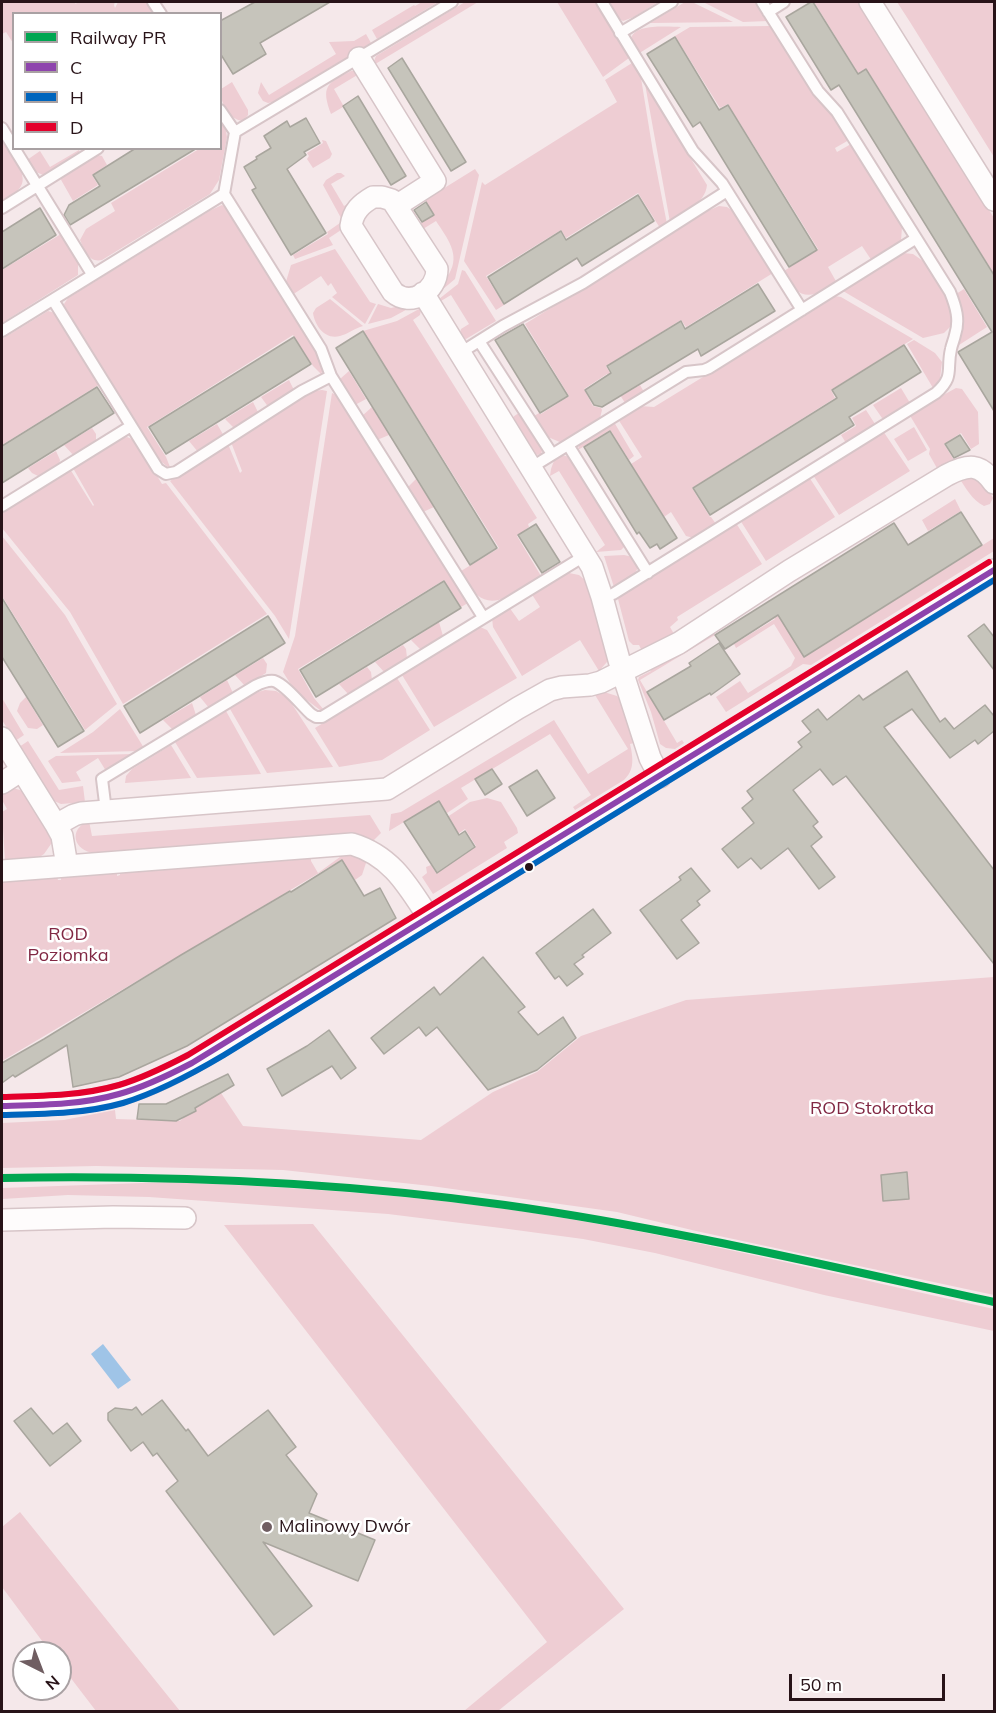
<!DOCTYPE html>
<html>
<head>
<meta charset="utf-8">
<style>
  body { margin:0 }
  #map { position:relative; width:996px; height:1713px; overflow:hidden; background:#f5e8ea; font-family:Mulish,sans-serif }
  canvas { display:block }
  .frame { position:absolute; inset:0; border:3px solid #281318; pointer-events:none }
  .legend { position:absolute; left:12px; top:12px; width:210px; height:138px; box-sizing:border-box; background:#fff; border:2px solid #a9a1a3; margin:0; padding:8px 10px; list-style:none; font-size:18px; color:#281318 }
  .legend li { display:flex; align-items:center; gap:12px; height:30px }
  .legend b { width:30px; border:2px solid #a9a1a3 }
  .north { position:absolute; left:12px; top:1641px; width:60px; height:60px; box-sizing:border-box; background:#fff; border:2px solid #a9a1a3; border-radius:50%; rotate:138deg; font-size:16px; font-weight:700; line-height:24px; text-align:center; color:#281318 }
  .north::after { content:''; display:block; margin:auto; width:21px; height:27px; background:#705e62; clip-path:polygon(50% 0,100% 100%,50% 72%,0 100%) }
  .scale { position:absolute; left:789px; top:1674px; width:156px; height:27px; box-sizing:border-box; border:3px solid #281318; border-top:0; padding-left:8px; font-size:18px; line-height:21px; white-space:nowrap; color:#281318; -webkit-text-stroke:4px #fff; paint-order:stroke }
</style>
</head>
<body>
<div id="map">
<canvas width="996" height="1713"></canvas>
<div class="frame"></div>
<ul class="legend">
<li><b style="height:8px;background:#00a651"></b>Railway PR</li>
<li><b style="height:8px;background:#8e44ad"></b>C</li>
<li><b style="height:8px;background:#0065bd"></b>H</li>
<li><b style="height:8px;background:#e4002b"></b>D</li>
</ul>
<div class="north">N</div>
<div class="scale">50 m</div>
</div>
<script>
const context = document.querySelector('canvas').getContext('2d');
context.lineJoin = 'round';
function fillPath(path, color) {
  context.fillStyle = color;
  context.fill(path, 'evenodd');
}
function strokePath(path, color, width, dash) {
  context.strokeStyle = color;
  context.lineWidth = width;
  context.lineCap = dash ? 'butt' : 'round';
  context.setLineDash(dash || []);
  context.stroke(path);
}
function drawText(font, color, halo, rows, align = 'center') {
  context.font = font + ' Mulish,sans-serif';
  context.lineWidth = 5;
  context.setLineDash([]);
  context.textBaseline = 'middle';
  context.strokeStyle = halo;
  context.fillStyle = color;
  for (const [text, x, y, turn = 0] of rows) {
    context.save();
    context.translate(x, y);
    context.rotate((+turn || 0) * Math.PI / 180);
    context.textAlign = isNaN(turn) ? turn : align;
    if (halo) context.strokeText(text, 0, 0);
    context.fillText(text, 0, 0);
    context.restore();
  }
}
const green = new Path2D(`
  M2,2h72l2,2 1,-2h38l-1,3 1,3 3,-6h29l7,11 -140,1 -1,29 -7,-11 -4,2z
  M422,2h16l-61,37 -5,-9 42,-25 1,1z
  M465,2h13l-106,64 4,-10z
  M557,2h39l33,56 -26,19z
  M607,2h51l-24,15 -11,4 -7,-4z
  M685,2h7l41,20 -83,1z
  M703,2h53l12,19 -25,1z
  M814,2h44l136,216v56l-128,-206 -8,5z
  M897,2h97v155l-84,-135z
  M771,26l46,74 12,9 20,31 -14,8 2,4 14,-8 51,83 -1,14 -29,20 -10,-15 -34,21 9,16c-12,7 -29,19 -42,6 -5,-5 -8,-12 -11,-18l34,-22 -90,-145 -8,4 -45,-72 15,-9z
  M681,27l-43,27c-2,-4 -7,-9 -7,-14 1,-17 38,-13 50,-13z
  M366,34l5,9 -98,59 -5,1 -5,-2 -5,-8 3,-11 8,13 67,-41 -7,-12 25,-1z
  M632,63l9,15 12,74 14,72 -7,4 -22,-35 -72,45 -5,-8 -75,46 18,29 -8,5 -32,-49 18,-79 3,3 132,-83 -12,-22z
  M351,71h5l3,3 -25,15 9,16v2l-12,7c-10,-27 -5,-31 20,-43z
  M232,82l16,28v5l-5,6c-15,-2 -23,-18 -22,-32z
  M645,84l62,101c-2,19 -23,27 -37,37z
  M221,121l5,10 1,6 -8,43 -9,14 -108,66c-13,3 -17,-9 -22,-20l6,-11 29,-18 -4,-8 88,-54 21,-1z
  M2,138c6,11 27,36 19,48 -4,7 -13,11 -19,15z
  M322,140l4,1 6,13 -2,4 -17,10 -6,-9 2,-3 -2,-3 16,-10z
  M78,149h2l-1,2 1,2 -37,22 -9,-4 -7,-11 13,-9 10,16 29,-17z
  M98,155l4,1 5,9 -15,10 6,10 -25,16 -13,-23z
  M475,169l4,6 -24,104 -19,16c4,-8 8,-14 13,-21 12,-20 -2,-36 -13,-53l-13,8 -4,-5 15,-9 -9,-15z
  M337,173h4l4,3 -14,8 13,22 10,-6 -13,30 -12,8 4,7 -38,14 -2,-4 35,-21 -1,-2 13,-9 1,-5 -18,-33 3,-5z
  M222,205l6,4 93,152 2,9 -2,4 -8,-8 -20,-31 -146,92 19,30 4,10h-2l-9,-7 -94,-151 -1,-5 4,-6 143,-88z
  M719,206l8,1 6,4 40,62 -87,54 -5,-7 -75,46 17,29 17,-10 4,7 -19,11 -18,-29 -23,15 9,17 8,2 1,2 -2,8 -38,25 -14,-6 -14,-21 5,-3 2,1 28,-18 -44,-72 180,-112z
  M61,234l17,29v12l-76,48v-53z
  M335,249l35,53 6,2 -11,20 -33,-27 5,-4 -6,-10 -3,3 -7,-10 -29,19 -7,-10 6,-20z
  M903,253l10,1 10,7 26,40 4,16 -1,8 -8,8 -21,5 -80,-47z
  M462,270l3,1 31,50 -30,18 -4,-1 -2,-5 1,-4 8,-5 -18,-29 -10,6 -2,-2 19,-15z
  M964,289l23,38 -28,18 -2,-3c6,-20 6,-29 -1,-48z
  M835,296l6,1 72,42 -82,51 4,8 -143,90 18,29h1l5,7 -22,14 -8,-2 -15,-24 -7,5 -33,-53 11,-7 -24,-38 22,-13 14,1z
  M330,299l33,27c-8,2 -15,8 -23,10 -15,4 -25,-10 -27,-23l3,-5z
  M413,303l2,2 -24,13 -23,6 10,-20 13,4z
  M419,309l2,1 -1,5 -7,5 124,198 -9,6 1,3 -12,9 24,40c-17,10 -44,36 -64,19 -7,-5 -12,-16 -16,-24l38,-23 -136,-217 34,-10z
  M48,311l7,2 45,71 -98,61v-106z
  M914,340l21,13 7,9 -2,17 -7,9 -26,-44z
  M349,371l17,28 -11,6 -15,-26z
  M289,380l6,12 -26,16 -8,-11z
  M901,388l9,15 -26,16 -2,-1 -9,-13z
  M956,388l6,1 16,23 1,32 -8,5 -10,-16 -17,11 10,16 -16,10 -9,-16 1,-5 -21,-35z
  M322,390l5,1 -38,248 -14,-23 -105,-135 58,-37 12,29 2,-2 -11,-29 82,-51z
  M332,393l6,3 130,207 -7,4 -17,-27 -146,89 16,29 10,12h-4l-25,-19 -12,-19 12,-36z
  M253,402l6,12 -24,15 -10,-10z
  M372,407l17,28 -12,5 -15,-24z
  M866,410l9,14 -29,19 -5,-8 15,-9 -4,-8z
  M520,412l23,36 -2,6 -4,1 -2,-2 -22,-36z
  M614,422l20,34 -5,4 -19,-30 -32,20 1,-6z
  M217,424l7,12 -26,16 -9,-11z
  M914,427l13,23 -19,11 -14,-22z
  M92,428l4,6v8l-22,14 -10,-11z
  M883,431l27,40 -71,44 -26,-40z
  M127,437l5,2 5,4 25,41 4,-1 101,131 -144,90 -53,-92 -68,-84v-16l68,-43 23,37 1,-1 -21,-37 47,-29z
  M56,451l4,9 -1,5 -19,12 -8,-4 -4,-5z
  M562,455l8,2 56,88 -5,5 -25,2 9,-7 -46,-74 -9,5 1,-7 4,-11z
  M971,475l14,8 8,15 -3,6 -6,2c-12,-6 -18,-18 -25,-28z
  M809,477l26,40 -69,44 -26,-41z
  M416,479l18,28 -11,5 -15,-25z
  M955,499l6,12 -33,20 -6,-11z
  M736,523l26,41 -85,53 1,3 -8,7 4,7 10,-5 -42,22 -3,-6h-6l-4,-4 -11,-42 2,-2z
  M2,536l63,79 52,89 -32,26 -83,-134z
  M994,538v13l-183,114 -8,-1 -77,48 -10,-15 24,-16 8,12 43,-27 4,-8 -21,-34 -38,24 -2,-4 41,-25 -10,-16 4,-3 35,57z
  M624,555l9,2 5,9c-2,11 -14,18 -24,21l-10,-31z
  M569,573l10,2 7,6 21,69v12l-8,9 -19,-31 -58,36 -29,-49 -1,-9 17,-11 10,14 21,-14 -9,-14 34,-19z
  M439,622l4,14 -22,14 -10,-10z
  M480,627l7,3 30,48 -83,49 -32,-52z
  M713,631l2,4 -75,45 37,63 5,-3 2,3 -9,6 -9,-1 -6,-4 -9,-32 -13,-32 1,-3 12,-6 -2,-4z
  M403,645l3,4 1,9 -22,15 -10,-11z
  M263,658l4,6 -1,9 -21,13 -10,-11z
  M367,667l4,5 1,8 -23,15 -10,-11z
  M397,678l33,52 -48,30 -43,7 -24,-39z
  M227,680l6,13 -24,15 -9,-11z
  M265,690l11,1 12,7 45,69 -66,6 -37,-64 25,-16z
  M604,692l13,4 6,7 11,40 -4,1c3,13 5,26 -6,36l-49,30 -2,-3 18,-12 -41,-61 -89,54 7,11 -21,14 -8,-12 -50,30 2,-17 10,-2 153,-92 34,54 40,-25 -33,-54z
  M26,697l17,28 -6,4 -9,-1 -11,-17 3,-8z
  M2,698l22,37 -9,6 -13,-21z
  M192,703l4,12 -23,15 -10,-10z
  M120,709l24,39 -4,3 -80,2 33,-21z
  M226,711l35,63 -64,4 -22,-36z
  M28,741l31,49 24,-4 2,16 -24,2 -9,-4 -33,-53z
  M171,745l20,33 -66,5 1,-7 6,-7z
  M133,754l-27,17 -8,-13 -22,14 5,9 -19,2 -14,-22 8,-5z
  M13,788l7,2 6,4 26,41 -1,9 -7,10 -6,4 -33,3 -3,-49 5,-3 -5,-9v-8z
  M487,798l14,4 16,26 1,5 -14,9 3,6 -74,46 -11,-17 5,-4 -1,-6 5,-2 5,8 40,-27 -11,-17 -22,15 -11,-17 38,-25z
  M370,815l11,18 -8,8 -14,-5 -18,-2 -246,19c-22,-2 -27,-24 -6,-32l3,15z
  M344,854l12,1 11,5 -5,15 -7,5 -14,-20 -339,201v-180l55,-5 1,4h3v-4l56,-4v4l3,-1v-3l191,-16v5l7,12z
  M994,977v318l-298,-64 -79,-19 -186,-26 -148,-16 -187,-4 -94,2v-45l62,-3 51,-10 1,9 64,2c6,-5 9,-12 13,-15 4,-3 21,-9 28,-13l22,33 178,14 72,-48 44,-20 44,-36 105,-36z
  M170,1182c119,5 239,12 357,30 157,24 312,63 467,97v22l-170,-36 -169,-42 -72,-14 -82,-11 -113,-14 -239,-17 -81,-2 -66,4v-11z
  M313,1224l311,385 -126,102h-34l83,-69 -323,-417z
  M20,1512l160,199h-84l-36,-47v-11h-9l-49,-66v-60z`);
const water = new Path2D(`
  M103,1344l28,36 -13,9 -27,-35z`);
const building = new Path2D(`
  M255,2h75l-70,41 6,11 -33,20 -13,-21v-32z
  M811,2h2l45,72 8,-5 128,206v136l-36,-59 34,-20 -153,-247 -8,5 -45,-73z
  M675,37l44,73 9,-5 89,145 -28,17 -89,-145 -7,5 -46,-73z
  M402,58l64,104 -15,9 -63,-103z
  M358,96l48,80 -15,9 -48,-79z
  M306,118l14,25 -16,9 2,3 -19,14 39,64 -35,22 -39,-65 4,-2 -12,-21 13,-8 -1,-2 15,-9 -7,-12 23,-15 3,6z
  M136,148h61l-127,77 -6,-10 5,-10 31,-19 -7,-11z
  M638,195l16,26 -72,45 -5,-8 -73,46 -16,-27 73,-46 5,9z
  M426,202l8,13 -12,7 -8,-12z
  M40,208l16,27 -54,34v-37z
  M758,284l17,27 -74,45 -3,-7 -96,58 -8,-2 -9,-15 26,-17 -4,-7 74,-45 4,8z
  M523,324l45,72 -28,17 -45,-73z
  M363,331l134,217 -27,17 -134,-217z
  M294,337l17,27 -145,90 -17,-27z
  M904,345l17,27 -72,45 5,8 -144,90 -17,-27 144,-90 -5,-8z
  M97,387l17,26 -112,70v-37z
  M610,431l67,107 -17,11 -3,-5 -7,4 -11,-16 -2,2 -53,-87z
  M960,435l10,15 -16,8 -9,-14z
  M961,512l21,33 -178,112 -26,-42 -53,34 -10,-14 179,-112 14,22z
  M536,524l24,38 -18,11 -24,-38z
  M444,581l17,27 -145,89 -16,-27z
  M2,598l82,133 -26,16 -56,-90z
  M268,616l17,27 -145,90 -16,-27z
  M984,624l10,13v33l-26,-34z
  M719,643l21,31 -29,21 -1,-2 -46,27 -17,-28 44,-26 -2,-3z
  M907,671l33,51 5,-4 9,11 31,-24 9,11v15l-16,13 -3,-4 -25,18 -38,-49 -28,18 110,143v94l-148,-188 -13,9 -13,-16 -27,21 25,32 -5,4 9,11 -11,9 24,31 -16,12 -31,-41 -27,21 -10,-11 -13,10 -16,-19 32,-26 -12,-15 11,-9 -6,-8 55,-44 -4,-5 13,-10 -9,-11 16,-12 9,11 32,-25 4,5z
  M492,769l10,15 -17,11 -10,-16z
  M537,770l18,28 -28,18 -18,-29z
  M439,801l20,34 6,-4 10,16 -38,26 -33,-51z
  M342,860l22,36 16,-8 16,30 -209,128 -68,31 -46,10 -6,-42 -52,32 -2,-2 -11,8v-20l42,-24 137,-84 109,-64 1,1z
  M691,868l19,23 -13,10 3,4 -19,15 18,23 -22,16 -37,-49 41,-30 -2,-3z
  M593,909l18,24 -29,22 2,2 -10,7 9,10 -16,12 -8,-10 -4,3 -19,-26z
  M483,957l42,50 -7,5 20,23 25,-18 13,21 -39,32 -49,20 -51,-63 -11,9 -7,-9 -35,27 -13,-16 63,-51 6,8z
  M329,1030l27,38 -15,11 -9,-13 -50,30 -15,-27 40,-23z
  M228,1074l6,11 -39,23 1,3 -20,10 -39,-2 2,-15h27z
  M907,1172l2,27 -26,2 -2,-26z
  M162,1400l24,31 2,-2 20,27 60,-46 28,37 -10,8 31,39 -8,19 66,27 -17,41 -95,-39 49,64 -38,29 -108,-144 12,-10 -21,-28 -4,3 -10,-14 -12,9 -23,-31v-7l7,-5 17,2 4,-3 6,8z
  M31,1408l22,26 14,-11 14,18 -31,25 -36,-45z`);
const lane = new Path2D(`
  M153,2l8,12
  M452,2l-217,130 -11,62 97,155 10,27 152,241
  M602,2l91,149 29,32 80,127
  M768,12l16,-10
  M620,33l52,-31
  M220,110l15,22
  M2,128l12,20
  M14,148l78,126
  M2,208l96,-60
  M53,300l105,169 8,5 10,-2 126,-81 29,-15
  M2,331l222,-137
  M479,341l73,113
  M460,353l43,-27 80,-43 144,-92
  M568,445l80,128
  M532,467l154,-95 18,-2 5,-2 206,-129
  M2,506l129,-80
  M602,597l11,-3 323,-201c19,-17 10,-23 15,-44 1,-5 3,-9 4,-14 5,-15 1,-28 -5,-43l-113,-180 -19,-21 -56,-89
  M106,811l-4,-32 153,-93c6,-3 13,-6 19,-5 12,4 28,25 37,33l5,3h6l264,-162`);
const street = new Path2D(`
  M870,2l124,198
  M359,58l76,123 -39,25
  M373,197h9l10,3 45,69c0,22 -26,39 -44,23l-42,-66c2,-15 10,-22 22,-29z
  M423,293l169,274 10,30 20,74 28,87 10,19
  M2,738l54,87 6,11 5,30
  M2,783l20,-13
  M56,825l18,-10 7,-2 306,-24 131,-81 32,-18 12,-3 28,-2 11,-3 78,-39 110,-72 158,-96c21,-11 33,-12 47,8
  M2,871l350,-27c40,12 56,42 77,74
  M2,1106c34,-1 68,-1 102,-8 41,-8 80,-30 115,-51l775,-477
  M2,1220l111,-3 72,1`);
const bus1 = new Path2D(`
  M2,1106c39,-1 79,-1 117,-12 26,-7 50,-19 73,-31l802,-493`);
const bus2 = new Path2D(`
  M2,1115c41,-1 82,-1 121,-12 36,-11 69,-29 101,-48l770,-475`);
const bus3 = new Path2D(`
  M2,1097c39,-1 79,-1 117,-12 24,-7 46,-18 69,-30l801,-493`);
const rail1 = new Path2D(`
  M2,1178c168,-3 336,4 503,27 164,23 327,62 489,97`);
const markers = [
  [529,867,5,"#281318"],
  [267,1527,6,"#705e62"]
];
const parkNames = [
  ["ROD",68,935],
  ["Poziomka",68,956],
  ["ROD Stokrotka",872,1109]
];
const poiNames = [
  ["Malinowy Dwór",279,1527]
];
fillPath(green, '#eecdd3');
fillPath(water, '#9fc4e7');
fillPath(building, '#c6c4bb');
strokePath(building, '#a9a69e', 1.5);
strokePath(lane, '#d7c5c8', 14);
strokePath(street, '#d7c5c8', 24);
strokePath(lane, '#fefcfc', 10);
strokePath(street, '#fefcfc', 21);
strokePath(bus1, '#8e44ad', 6);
strokePath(bus2, '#0065bd', 6);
strokePath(bus3, '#e4002b', 6);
strokePath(rail1, '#00a651', 8);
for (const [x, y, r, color] of markers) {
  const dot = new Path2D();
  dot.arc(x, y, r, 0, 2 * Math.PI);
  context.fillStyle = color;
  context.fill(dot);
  strokePath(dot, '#fff', 2);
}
drawText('18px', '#812844', '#fff', parkNames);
drawText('18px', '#281318', '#fff', poiNames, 'left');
</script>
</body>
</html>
